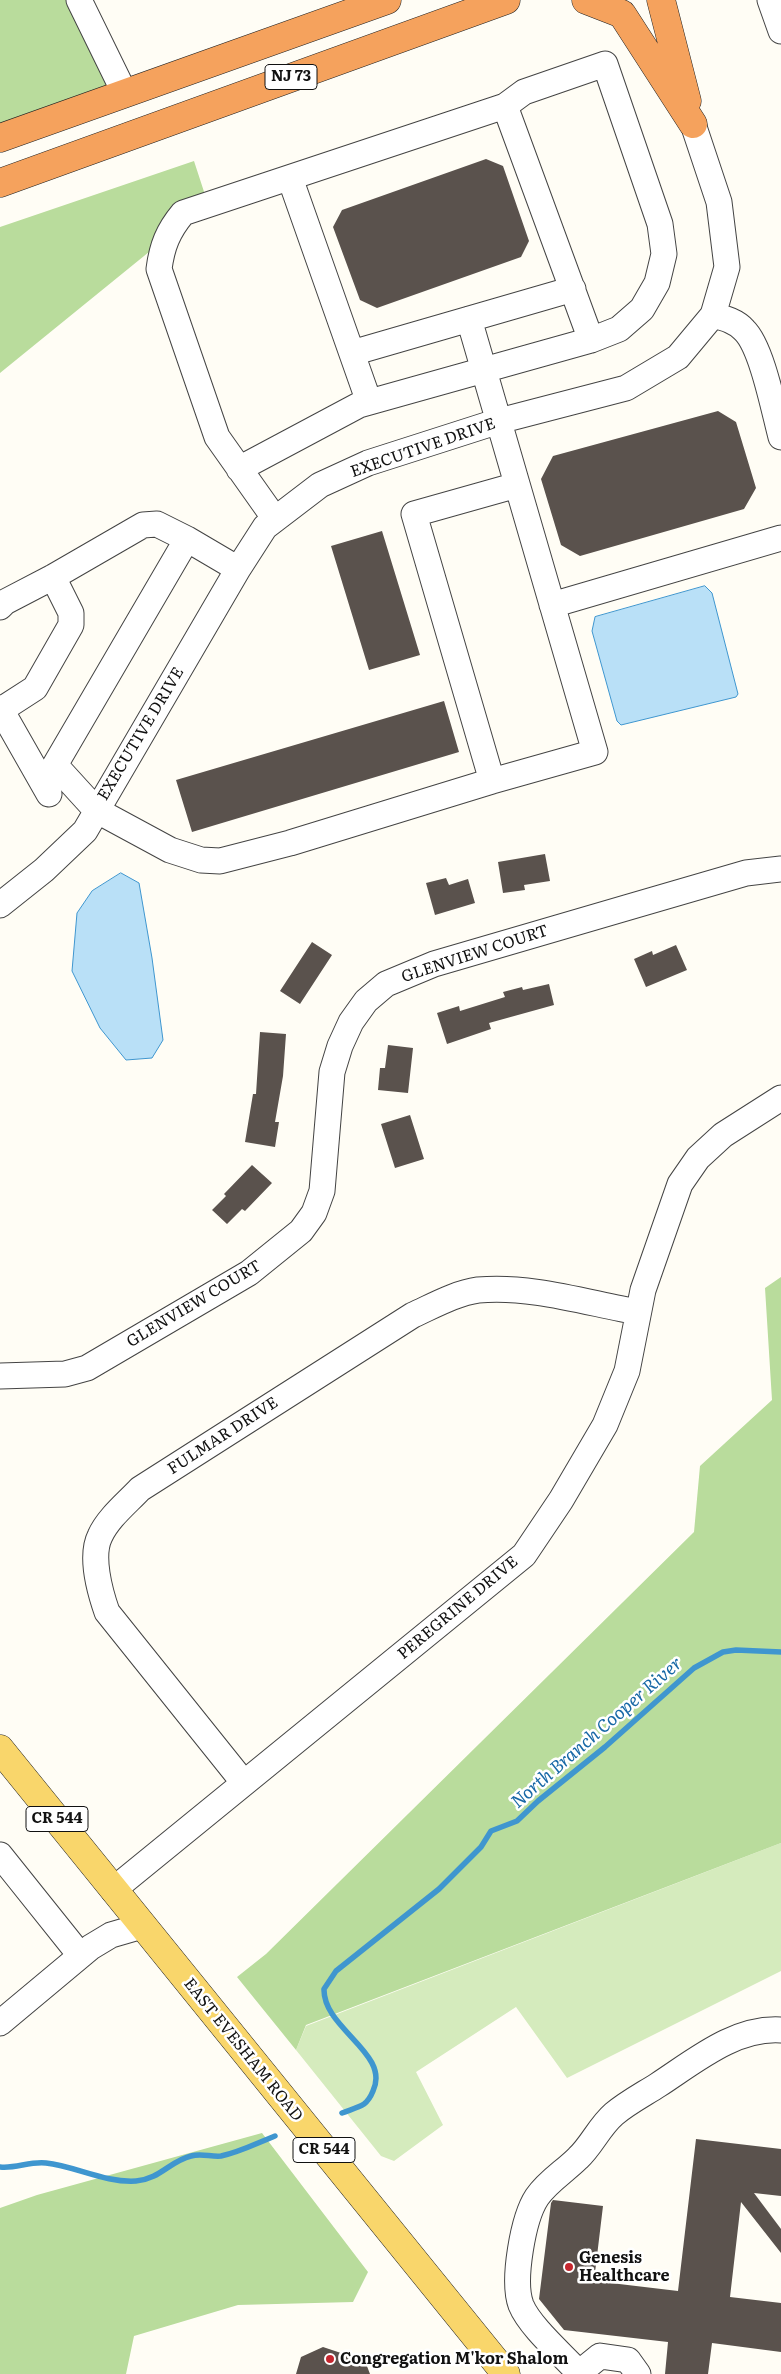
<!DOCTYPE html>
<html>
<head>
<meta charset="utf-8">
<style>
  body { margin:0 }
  canvas { display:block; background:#fffdf5 }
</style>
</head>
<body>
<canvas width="781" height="2374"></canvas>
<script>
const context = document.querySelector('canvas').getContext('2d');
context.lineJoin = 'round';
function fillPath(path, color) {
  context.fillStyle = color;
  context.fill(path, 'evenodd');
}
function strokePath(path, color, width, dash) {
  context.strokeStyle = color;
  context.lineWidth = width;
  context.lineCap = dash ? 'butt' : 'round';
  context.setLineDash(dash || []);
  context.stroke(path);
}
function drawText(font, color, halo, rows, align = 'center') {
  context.font = font + ' Literata,serif';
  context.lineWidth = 5;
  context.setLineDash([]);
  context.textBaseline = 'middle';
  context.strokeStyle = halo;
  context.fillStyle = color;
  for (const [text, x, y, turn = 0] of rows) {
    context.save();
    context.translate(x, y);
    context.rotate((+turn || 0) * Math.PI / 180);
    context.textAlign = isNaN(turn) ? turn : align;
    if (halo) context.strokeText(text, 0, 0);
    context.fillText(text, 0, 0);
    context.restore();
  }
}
const green = new Path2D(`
  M781,1843v128l-214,107 -51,-71 -100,65 27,53 -49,36 -13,-5 -85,-106 10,-24z`);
const forest = new Path2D(`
  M0,0h79l46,94 -125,40z
  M194,161l14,43 -208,169v-146z
  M781,1277v566l-475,182 -10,25 -59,-73 29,-23 428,-422 6,-66 72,-66 -7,-112z
  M262,2133l106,139 -15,30 -115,3 -104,31 -8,38h-126v-166l37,-13z`);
const water = new Path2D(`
  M705,586l7,7 26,101 -2,3 -115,28 -4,-4 -25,-90 3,-14z
  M121,873l18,10 13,75 11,82 -11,18 -26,2 -26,-32 -28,-57 5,-58 15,-22z`);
const stream = new Path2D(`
  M342,2113c7,-3 16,-5 22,-9 4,-3 7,-8 9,-13 18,-38 -50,-62 -49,-102l12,-18 103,-82 42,-42 10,-16 26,-10 21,-20 67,-54 89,-79 29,-16 13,-2 45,2
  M0,2167c15,2 30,-6 46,-4 29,3 59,20 90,18 24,-2 34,-20 55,-25 10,-3 20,1 30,0 19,-4 36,-13 54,-20`);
const building = new Path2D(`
  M486,159l17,7 26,75 -8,16 -144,51 -17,-8 -27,-73 9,-17z
  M718,411l18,11 20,66 -12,21 -164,47 -19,-11 -20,-66 12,-23z
  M382,531l38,124 -51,15 -38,-124z
  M444,701l15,51 -267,80 -16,-52z
  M545,854l5,27 -26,4 1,5 -22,3 -5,-31z
  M446,878l3,7 19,-6 7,24 -40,12 -9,-32z
  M312,942l20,13 -32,49 -20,-13z
  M676,945l11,25 -41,17 -12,-28 18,-8 1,4z
  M549,984l5,21 -65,18 2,6 -44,15 -10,-31 22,-7 1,5 45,-14 -2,-5 19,-5 1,3z
  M260,1032l26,2 -3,42 -8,46h4l-4,25 -30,-5 8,-48h3z
  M388,1045l25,3 -5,45 -30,-3 2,-22h5z
  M410,1115l14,44 -29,9 -14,-44z
  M252,1165l20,18 -27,28 -3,-2 -15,15 -15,-14 14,-14 -2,-2z
  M696,2139l85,10v47l-27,-3 27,36v24l-40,-51 -11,95 51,6v49l-69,-9 -4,31h-43l3,-32 -104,-12 -25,-31 12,-96 2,-3 50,6 -9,75 84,10z
  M323,2347l42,14 5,13h-74l5,-17z`);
const minor = new Path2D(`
  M79,0l46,94
  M770,0l11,31
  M505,106l86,234
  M290,178l79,224
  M713,315c11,3 23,6 31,15 18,17 30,81 37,107
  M469,319l126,433 -103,29 -78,-267 103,-29
  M352,353l221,-64
  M239,469l120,-64 232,-65 28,-11 23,-20 15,-26 7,-29 -4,-30 -55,-160 -81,28 -19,14 -322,107c-15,18 -21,33 -24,56l58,168 58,82
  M238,569l-51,-30 -132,226 41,45 74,40 31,10 19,1 70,-18 202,-62
  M552,605l229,-67
  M0,607l5,-5 48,-25 90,-52 14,-1 30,15
  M0,708l49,86
  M1,710l34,-22 36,-63v-12l-18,-36
  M0,905l44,-35 41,-39 153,-262 27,-42 55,-42 48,-22 131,-42 127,-33 52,-31 35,-42 14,-48 -8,-65 -26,-78
  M0,1376l65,-2 22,-6 162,-95 52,-42 13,-18 8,-22 10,-119 8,-26 11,-24 15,-21 20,-17 48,-20 202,-59 110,-32 35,-4
  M244,1783l-137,-171c-7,-20 -17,-56 -7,-76 8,-18 27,-33 40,-47l273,-174c20,-9 43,-22 65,-25 53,-5 109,13 160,22
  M0,1855l80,100
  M113,1890l411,-335 37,-55 44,-75 22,-54 16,-81 37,-106 18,-26 25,-23 58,-37
  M0,2023l91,-76 20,-12 31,-9
  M579,2373l21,-17 28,4 10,14
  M580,2374c-17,-19 -50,-47 -59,-69 -9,-24 2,-87 16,-108 11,-16 27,-25 41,-39 14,-13 21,-31 36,-44 13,-11 30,-20 44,-29 37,-24 77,-58 123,-55`);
const major = new Path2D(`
  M0,1749l506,625`);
const highway = new Path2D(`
  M586,0l36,14 71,110
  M661,0l26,101
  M0,138l387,-138
  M0,183l506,-183`);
const markers = [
  [569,2267,5,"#c4262e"],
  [330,2359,5,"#c4262e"]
];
const shields = [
  [291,77,52],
  [57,1819,62],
  [324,2150,62]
];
const shieldNames = [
  ["NJ 73",291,77],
  ["CR 544",57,1819],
  ["CR 544",324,2150]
];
const streetNames = [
  ["EXECUTIVE DRIVE",423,448,-19],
  ["EXECUTIVE DRIVE",141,734,-59],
  ["GLENVIEW COURT",475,954,-18],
  ["GLENVIEW COURT",194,1304,-31],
  ["FULMAR DRIVE",223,1436,-33],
  ["PEREGRINE DRIVE",458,1608,-40],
  ["EAST EVESHAM ROAD",243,2050,51]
];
const poiNames = [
  ["Genesis",579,2258],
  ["Healthcare",579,2276],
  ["Congregation M'kor Shalom",340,2359]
];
const waterNames = [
  ["North Branch Cooper River",597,1733,-41]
];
fillPath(green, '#d5ebbd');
fillPath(forest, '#b9dc9c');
fillPath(water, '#b9e0f7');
strokePath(water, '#3f96cf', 1);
strokePath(stream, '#3f96cf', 5.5);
fillPath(building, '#5a524d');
strokePath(minor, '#444', 27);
strokePath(major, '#222', 29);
strokePath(highway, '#222', 29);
strokePath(minor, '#fff', 25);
strokePath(major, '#f9d66b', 28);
strokePath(highway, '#f5a25d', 28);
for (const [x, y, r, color] of markers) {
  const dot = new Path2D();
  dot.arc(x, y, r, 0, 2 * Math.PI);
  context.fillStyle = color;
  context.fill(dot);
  strokePath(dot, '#fff', 2);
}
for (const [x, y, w] of shields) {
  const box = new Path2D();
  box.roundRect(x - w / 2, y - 12.5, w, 25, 4);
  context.fillStyle = '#fff';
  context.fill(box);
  strokePath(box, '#111', 1);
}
drawText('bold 15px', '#111', null, shieldNames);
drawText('16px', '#111', '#fff', streetNames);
drawText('bold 16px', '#111', '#fff', poiNames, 'left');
drawText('italic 18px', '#1768a6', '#fff', waterNames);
</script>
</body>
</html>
